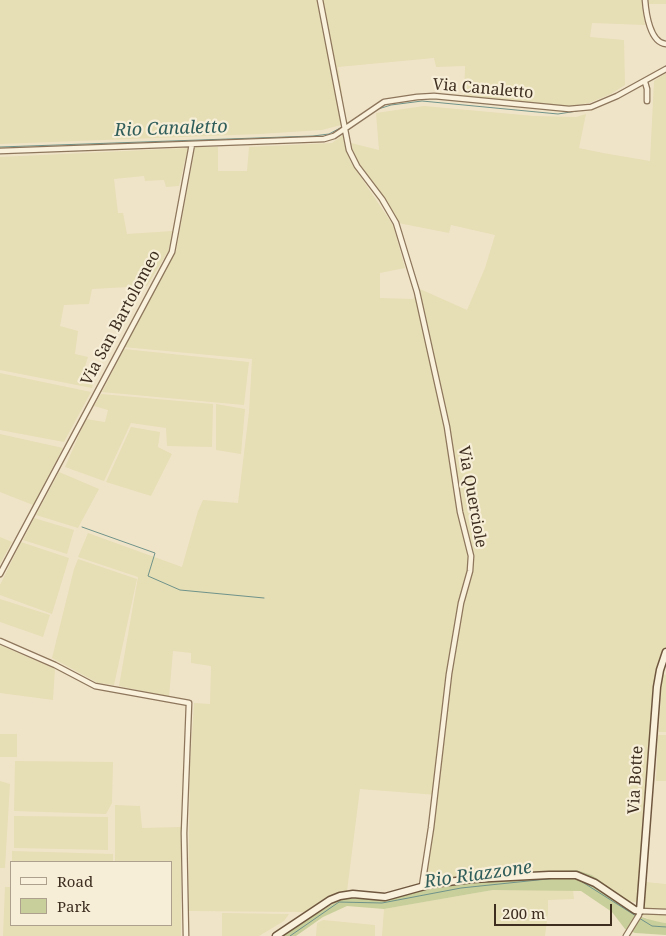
<!DOCTYPE html>
<html>
<head>
<meta charset="utf-8">
<style>
  body { margin:0 }
  #map { position:relative; width:666px; height:936px; overflow:hidden; background:#f0e4c8; font-family:"Noto Serif",serif }
  canvas { display:block }
  .legend { position:absolute; left:10px; top:861px; width:162px; height:65px; box-sizing:border-box; background:#f7eed8; border:1px solid #ada18e; margin:0; padding:6px 9px; list-style:none; font-size:15px; color:#3d2e20 }
  .legend li { display:flex; align-items:center; gap:10px; height:25px }
  .legend b { width:25px; border:1px solid #ada18e }
  .scale { position:absolute; left:494px; top:904px; width:118px; height:22px; box-sizing:border-box; border:2px solid #3d2e20; border-top:0; padding-left:6px; font-size:15px; line-height:18px; white-space:nowrap; color:#3d2e20; -webkit-text-stroke:4px #f7eed8; paint-order:stroke }
</style>
</head>
<body>
<div id="map">
<canvas width="666" height="936"></canvas>
<ul class="legend">
<li><b style="height:6px;background:#faf1dc"></b>Road</li>
<li><b style="height:14px;background:#c9cf9b"></b>Park</li>
</ul>
<div class="scale">200 m</div>
</div>
<script>
const context = document.querySelector('canvas').getContext('2d');
context.lineJoin = 'round';
function fillPath(path, color) {
  context.fillStyle = color;
  context.fill(path, 'evenodd');
}
function strokePath(path, color, width, dash) {
  context.strokeStyle = color;
  context.lineWidth = width;
  context.lineCap = dash ? 'butt' : 'round';
  context.setLineDash(dash || []);
  context.stroke(path);
}
function drawText(font, color, halo, rows, align = 'center') {
  context.font = font + ' "Noto Serif",serif';
  context.lineWidth = 4.5;
  context.setLineDash([]);
  context.textBaseline = 'middle';
  context.strokeStyle = halo;
  context.fillStyle = color;
  for (const [text, x, y, turn = 0] of rows) {
    context.save();
    context.translate(x, y);
    context.rotate((+turn || 0) * Math.PI / 180);
    context.textAlign = isNaN(turn) ? turn : align;
    if (halo) context.strokeText(text, 0, 0);
    context.fillText(text, 0, 0);
    context.restore();
  }
}
const farmland = new Path2D(`
  M0,0h666v4h-24l3,21 -53,-2 -2,14 34,3 1,45 -14,9 -22,9 -21,3 -104,-10 1,-30 -29,1 -2,-9 -96,9 8,55 -5,3 -19,5 -62,4 -260,10z
  M666,73v574l-7,19 -19,237 -11,-2 -37,-26 -15,-5 -29,1 -123,10 12,-86 -77,-6 -13,102 -17,5 -26,16 -116,-1 2,-146 4,-62 16,1 1,-38 -20,-3v-10l-18,-2 -4,46 -50,-11 19,-109 -60,-20 10,-24 94,34 16,-56 5,-11 35,3 11,-91 3,-53 -129,-12 53,-96 19,-104h23v24h29l2,-24 83,-4 11,-8 7,26 43,64 12,43 -25,5v25l33,1 7,-10 47,21 18,-42 10,-33 -44,-10 -2,8 -51,-10 -43,-66 -4,-14 28,7 -3,-37 48,-7 110,10 42,1 10,-3 -7,34 24,5 47,8 4,-80z
  M188,148l-9,38 -13,1 -2,-7 -19,1 -1,-5 -30,3 4,34h5l4,21 45,-3 -3,19 -22,36 -55,3 -3,15 -25,1 -4,21 18,5 -3,23 13,3 -5,16 11,7 -2,8 -92,-18v-213z
  M124,349l125,13 -5,43 -142,-13z
  M0,373l91,19 -27,50 -64,-12z
  M101,394l112,10 -1,43 -45,-1 -1,-18 -35,-5 -27,58 -39,-14 21,-48 19,3 3,-12 -14,-4z
  M216,404l29,5 -4,45 -25,-4z
  M131,427l29,5 -2,15 14,7 -21,42 -45,-14z
  M0,434l63,14 -30,57 -33,-13z
  M59,472l40,17 -21,39 -42,-13z
  M34,518l40,12 -7,24 -44,-14z
  M0,537l12,5 -12,22z
  M21,542l48,16 -17,56 -52,-19v-10z
  M78,559l59,20 -23,106 -16,-2 -46,-25 22,-89z
  M0,599l50,16 -7,22 -43,-15z
  M0,645l55,24 -2,31 -53,-7z
  M662,674l4,1v57h-7z
  M0,734h17v23h-17z
  M658,735h8v46h-10z
  M15,761l98,1 -1,41 -6,11 -92,-3z
  M0,781l10,3 -5,84h-5z
  M115,805l25,1 2,22 39,-1v109h-178l2,-49h6v38h160v-63h-56z
  M14,816l94,1v33l-94,-2z
  M12,851l101,3v8h-101z
  M646,882l20,2v39l-14,-2 -9,-5z
  M493,890h80l1,9 -26,1v13l-3,23h-163l2,-27z
  M222,913l67,1 -5,7 -25,15h-37z
  M323,920l52,5v11h-59l1,-13z`);
const green = new Path2D(`
  M577,870l15,5 37,26c1,3 1,6 2,9 4,7 27,12 35,13v12l-31,-2 -10,-4 -13,-17 -31,-21 -88,-1 -109,19 -37,-3 -24,11 -27,19h-16l63,-38 41,2 65,-16 52,-3 47,-10z`);
const stream = new Path2D(`
  M647,82l14,-8
  M623,95l21,-11
  M375,110l16,-5 31,-4 136,13 19,-3
  M346,125l14,-10 4,-1
  M0,147l313,-11 16,-2 13,-7
  M82,527l73,26 -7,23 32,14 84,8
  M576,878l60,38
  M639,918l13,8 14,1
  M290,936l49,-34 43,1 79,-15 96,-10`);
const street = new Path2D(`
  M320,0l29,150 8,16 25,33 14,24 21,69 30,135 13,85 11,44 -1,15 -9,32 -12,71 -18,154 -9,58
  M645,0c1,13 5,43 21,44
  M645,82l2,7v12
  M0,151l324,-12 10,-3 50,-34 33,-5 17,-1 135,13 22,-2 26,-11 49,-27
  M0,574l172,-322 20,-108
  M0,641l55,24 40,21 94,17 -5,130 2,103
  M626,936l13,-21 1,-4 26,1`);
const secondary = new Path2D(`
  M276,936l54,-36 10,-4 13,-2 32,3 47,-13 40,-5 77,-4h27l19,8 40,27 5,1 17,-224 3,-17 6,-18`);
const streetNames = [
  ["Via Canaletto",483,89,5],
  ["Via San Bartolomeo",121,318,-62],
  ["Via Querciole",472,497,80],
  ["Via Botte",636,780,-87]
];
const waterNames = [
  ["Rio Canaletto",171,129,-2],
  ["Rio Riazzone",478,875,-8]
];
fillPath(farmland, '#e6deb5');
fillPath(green, '#c9cf9b');
strokePath(stream, '#6f938a', 1);
strokePath(street, '#8d765c', 7);
strokePath(secondary, '#6f573f', 9);
strokePath(street, '#faf1dc', 4.5);
strokePath(secondary, '#faf1dc', 6);
drawText('16px', '#3d2e20', '#f7eed8', streetNames);
drawText('italic 18px', '#2f5d5a', '#f7eed8', waterNames);
</script>
</body>
</html>
